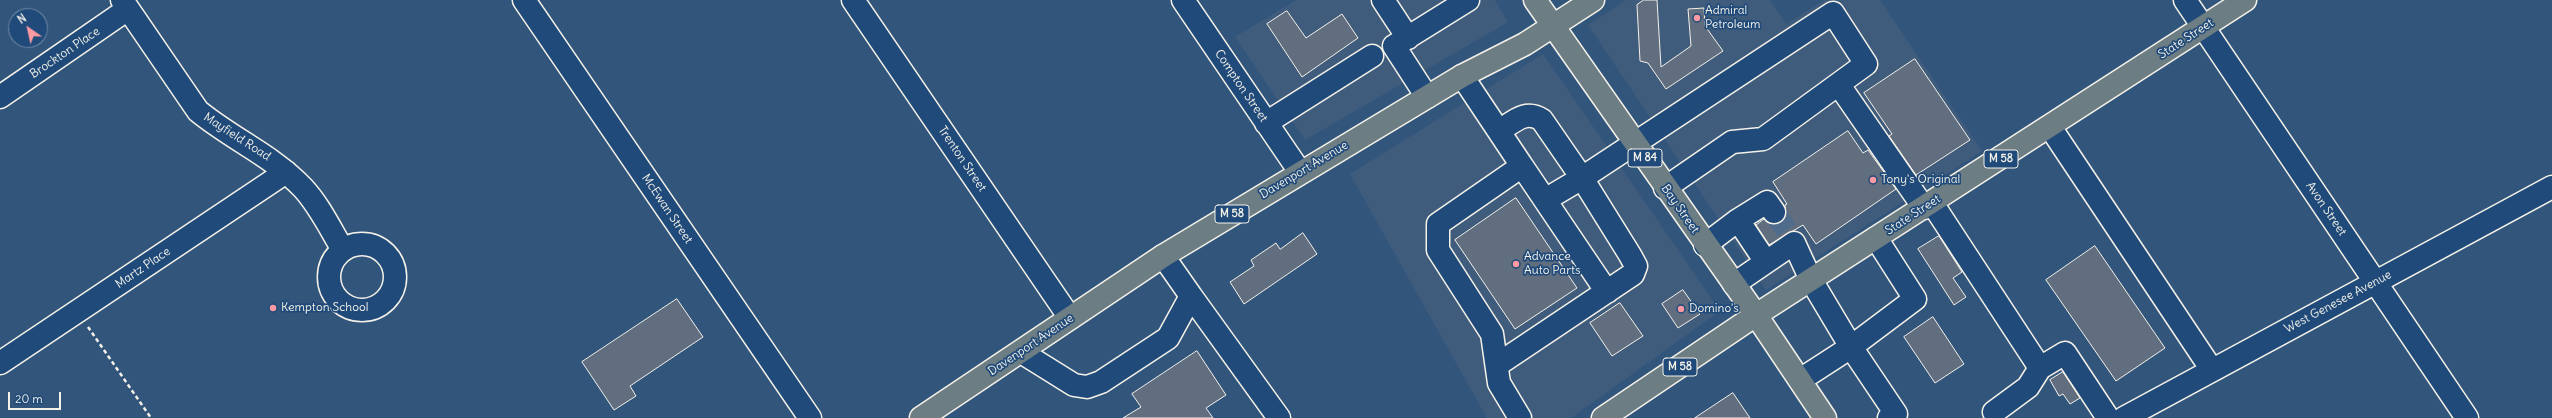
<!DOCTYPE html>
<html>
<head>
<meta charset="utf-8">
<style>
  body { margin:0 }
  #map { position:relative; width:2552px; height:418px; overflow:hidden; background:#32557c; font-family:Delius,sans-serif }
  canvas { display:block }
  .north { position:absolute; left:8px; top:8px; width:40px; height:40px; box-sizing:border-box; background:#1f4a7a; border:1px solid #748da6; border-radius:50%; rotate:326deg; font-size:11px; font-weight:700; line-height:16px; text-align:center; color:#f4f1e8 }
  .north::after { content:''; display:block; margin:auto; width:14px; height:18px; background:#ff9aa2; clip-path:polygon(50% 0,100% 100%,50% 72%,0 100%) }
  .scale { position:absolute; left:8px; top:392px; width:53px; height:18px; box-sizing:border-box; border:2px solid #f4f1e8; border-top:0; padding-left:5px; font-size:12px; line-height:14px; white-space:nowrap; color:#f4f1e8; -webkit-text-stroke:3px #1f4a7a; paint-order:stroke }
</style>
</head>
<body>
<div id="map">
<canvas width="2552" height="418"></canvas>
<div class="north">N</div>
<div class="scale">20 m</div>
</div>
<script>
const context = document.querySelector('canvas').getContext('2d');
context.lineJoin = 'round';
function fillPath(path, color) {
  context.fillStyle = color;
  context.fill(path, 'evenodd');
}
function strokePath(path, color, width, dash) {
  context.strokeStyle = color;
  context.lineWidth = width;
  context.lineCap = dash ? 'butt' : 'round';
  context.setLineDash(dash || []);
  context.stroke(path);
}
function drawText(font, color, halo, rows, align = 'center') {
  context.font = font + ' Delius,sans-serif';
  context.lineWidth = 3.5;
  context.setLineDash([]);
  context.textBaseline = 'middle';
  context.strokeStyle = halo;
  context.fillStyle = color;
  for (const [text, x, y, turn = 0] of rows) {
    context.save();
    context.translate(x, y);
    context.rotate((+turn || 0) * Math.PI / 180);
    context.textAlign = isNaN(turn) ? turn : align;
    if (halo) context.strokeText(text, 0, 0);
    context.fillText(text, 0, 0);
    context.restore();
  }
}
const built = new Path2D(`
  M1296,0h199l13,22 -203,118 -70,-103z
  M1626,0h144l16,24 38,-24h56l102,151 -216,139 -178,-265z
  M1543,54l177,257 -149,107h-84l-137,-244z`);
const building = new Path2D(`
  M1644,0h13l4,67 30,-21 -3,-37 16,-1 1,18 18,25 -57,38 -18,-26 -8,-2 -3,-56z
  M1287,11l19,27 36,-24 16,24 -56,39 -35,-53z
  M1915,59l55,81 -54,35 -27,-39 3,-2 -28,-41z
  M1848,131l15,22 5,-3 28,39 -80,55 -13,-19 -34,20 -13,-20 8,-6 5,4 12,-1 4,-5v-12l2,-1 -14,-22z
  M1516,198l61,90 -62,41 -60,-89z
  M1303,233l14,21 -73,50 -14,-22 24,-16 -3,-6 25,-17 4,6z
  M1939,236l23,36 -9,6 13,19 -12,8 -36,-56z
  M2095,246l70,102 -49,33 -70,-101z
  M1683,290l17,24 -22,14 -16,-24z
  M677,299l26,38 -73,49 6,10 -22,14 -32,-48z
  M1620,303l23,33 -31,20 -22,-33z
  M1933,317l31,47 -29,19 -31,-46z
  M1197,351l29,44 -20,13 7,10h-90l18,-11 -9,-13z
  M2063,372l17,26 -10,6 -7,-10 -4,2 -9,-16z
  M1733,393l17,25h-55z`);
const minorTunnel = new Path2D(`
  M1774,212l15,22`);
const path = new Path2D(`
  M88,327l63,91`);
const minor = new Path2D(`
  M122,0l76,111c34,28 75,45 105,77 16,17 28,42 40,62
  M524,0l286,418
  M853,0l217,318
  M1183,0l117,172
  M1383,0l25,38
  M2185,0l282,418
  M1462,76l60,90 -84,58v26l54,84 7,49 21,35
  M1839,85l85,123
  M0,97l128,-88
  M1427,97l-33,-51 74,-46
  M1266,123l106,-67
  M2050,127l162,243
  M1499,131c15,-9 26,-22 43,-11l40,58 -37,22
  M1522,166l85,126
  M1932,203l108,165
  M1738,220l29,-18 7,10
  M1876,238l39,61 -64,48 45,67 -7,4
  M329 277a33 33 0 1 1 66 0a33 33 0 1 1-66 0Z
  M1705,245l33,-25 28,42
  M1734,284l60,-41 17,37 40,67 -51,33
  M1191,296l88,122
  M1021,352l53,33 13,2 14,-5 67,-44 23,-42 -28,-40
  M0,363l286,-191
  M1497,365l136,-91 3,-8 -6,-11 -48,-77 251,-165 33,51 -103,75 -31,3 -67,46
  M1994,412l34,-25 12,-19 25,-15 43,65
  M2124,418l428,-231`);
const major = new Path2D(`
  M1535,0l221,315 69,103
  M921,418l242,-162 299,-180 63,-32 68,-44
  M1603,418l153,-103 489,-315`);
const markers = [
  [1697,18,4,"#ff9aa2"],
  [1873,180,4,"#ff9aa2"],
  [1516,264,4,"#ff9aa2"],
  [273,308,4,"#ff9aa2"],
  [1681,309,4,"#ff9aa2"]
];
const shields = [
  [1645,158,34],
  [2001,159,34],
  [1232,214,34],
  [1680,367,34]
];
const shieldNames = [
  ["M 84",1645,158],
  ["M 58",2001,159],
  ["M 58",1232,214],
  ["M 58",1680,367]
];
const poiNames = [
  ["Admiral",1705,11],
  ["Petroleum",1705,25],
  ["Tony's Original",1881,180],
  ["Advance",1524,257],
  ["Auto Parts",1524,271],
  ["Kempton School",281,308],
  ["Domino's",1689,309]
];
const streetNames = [
  ["State Street",2186,39,-33],
  ["Brockton Place",65,53,-34],
  ["Compton Street",1241,86,56],
  ["Mayfield Road",237,137,33],
  ["Trenton Street",962,159,56],
  ["Davenport Avenue",1304,170,-31],
  ["McEwan Street",667,209,56],
  ["Bay Street",1680,209,55],
  ["Avon Street",2326,209,56],
  ["State Street",1913,215,-33],
  ["Martz Place",143,268,-34],
  ["West Genesee Avenue",2338,302,-28],
  ["Davenport Avenue",1031,345,-34]
];
fillPath(built, '#405c7d');
fillPath(building, '#606e80');
strokePath(building, '#f4f1e8', 1);
strokePath(minorTunnel, '#4f6c8c', 22, [22, 11]);
strokePath(minor, '#f4f1e8', 25);
strokePath(major, '#f4f1e8', 25);
strokePath(path, '#f4f1e8', 2.5, [4, 3]);
strokePath(minor, '#1f4a7a', 22);
strokePath(major, '#6d7d84', 22);
for (const [x, y, r, color] of markers) {
  const dot = new Path2D();
  dot.arc(x, y, r, 0, 2 * Math.PI);
  context.fillStyle = color;
  context.fill(dot);
  strokePath(dot, '#1f4a7a', 1.5);
}
for (const [x, y, w] of shields) {
  const box = new Path2D();
  box.roundRect(x - w / 2, y - 9, w, 18, 3);
  context.fillStyle = '#1f4a7a';
  context.fill(box);
  strokePath(box, '#f4f1e8', 1);
}
drawText('bold 11px', '#f4f1e8', null, shieldNames);
drawText('12px', '#f4f1e8', '#1f4a7a', poiNames, 'left');
drawText('12px', '#f4f1e8', '#1f4a7a', streetNames);
</script>
</body>
</html>
